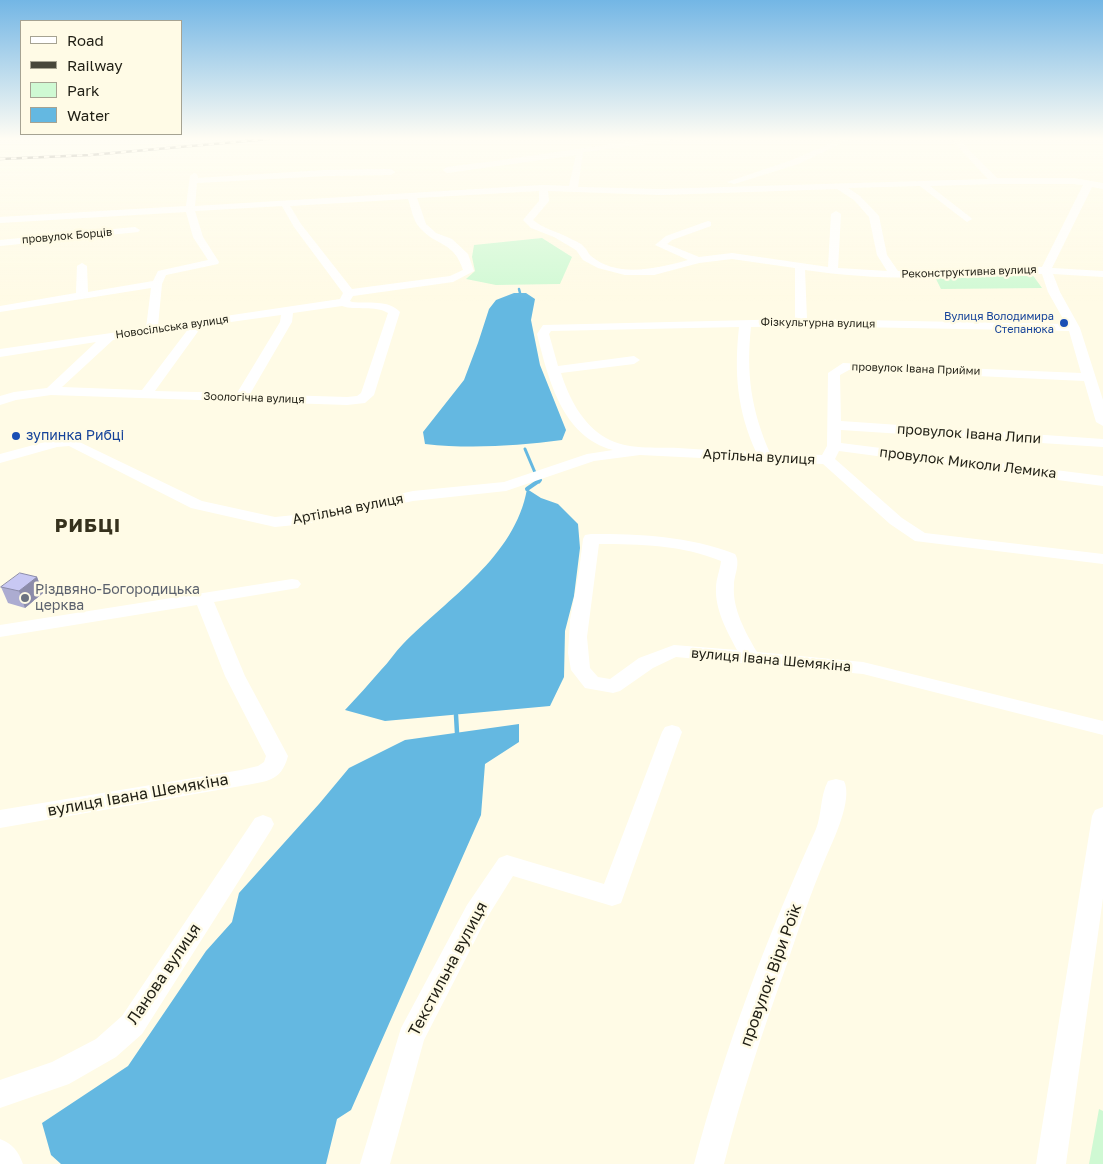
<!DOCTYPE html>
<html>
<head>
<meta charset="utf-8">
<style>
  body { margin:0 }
  #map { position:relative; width:1103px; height:1164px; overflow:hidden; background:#fffbe6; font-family:"Golos Text",sans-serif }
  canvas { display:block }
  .legend { position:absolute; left:20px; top:20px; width:162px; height:115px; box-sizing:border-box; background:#fffbe6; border:1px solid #a6a392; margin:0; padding:6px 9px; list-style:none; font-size:15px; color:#201f15 }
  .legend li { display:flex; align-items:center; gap:10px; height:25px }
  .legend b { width:25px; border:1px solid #a6a392 }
</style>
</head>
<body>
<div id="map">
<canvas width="1103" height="1164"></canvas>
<ul class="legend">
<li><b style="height:6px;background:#fff"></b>Road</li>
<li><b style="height:6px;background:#48473b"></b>Railway</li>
<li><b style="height:14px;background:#cff9d3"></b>Park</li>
<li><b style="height:14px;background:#64b8e1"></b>Water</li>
</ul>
</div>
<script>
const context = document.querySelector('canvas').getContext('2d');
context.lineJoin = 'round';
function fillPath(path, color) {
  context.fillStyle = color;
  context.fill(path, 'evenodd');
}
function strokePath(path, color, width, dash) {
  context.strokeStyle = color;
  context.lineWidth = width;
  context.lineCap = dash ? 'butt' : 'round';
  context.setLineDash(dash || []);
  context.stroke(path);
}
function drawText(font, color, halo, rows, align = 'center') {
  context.font = font + ' "Golos Text",sans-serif';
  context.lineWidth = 5;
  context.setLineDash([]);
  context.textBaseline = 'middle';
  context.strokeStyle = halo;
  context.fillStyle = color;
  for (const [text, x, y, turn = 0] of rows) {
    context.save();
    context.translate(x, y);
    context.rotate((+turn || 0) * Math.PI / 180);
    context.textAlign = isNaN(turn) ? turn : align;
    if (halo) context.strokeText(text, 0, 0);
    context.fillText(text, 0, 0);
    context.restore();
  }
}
const green = new Path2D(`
  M542,238l30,19 -12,27 -64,1 -30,-6 9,-8 -3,-14 2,-12z
  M1029,270l13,18 -101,1 -6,-12z
  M1099,1109l4,2v53h-14z`);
const water = new Path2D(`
  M514,293h12l9,6 -4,21 9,45 26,65 -4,10c-46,6 -92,9 -137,4l-2,-12 41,-52 14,-37 11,-34 7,-9z
  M527,489l14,9 17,6 20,20 2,24 -6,48 -9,35 -1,46 -14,29 -165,15 -40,-11c12,-13 24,-26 36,-40 8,-8 14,-18 22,-26 45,-46 112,-87 124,-155z
  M519,724v18l-34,22 -4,51 -130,295 -14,9 -11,45h-265l-10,-9 -9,-32 86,-57 78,-115 26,-29 7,-29 80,-89 30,-36 56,-28z`);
const streamFar3 = new Path2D(`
  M519,289l1,4`);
const streamFar2 = new Path2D(`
  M525,449l14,33`);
const streamFar1 = new Path2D(`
  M527,489l13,-9`);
const stream = new Path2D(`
  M456,715l1,18`);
const minor = new Path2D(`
  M654,139h19l-4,2 -86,11 -5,35 83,2 327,-10 -37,-40h7l39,39h76l30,5v6l-11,-2 -40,81 51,3v6l-50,-3 7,18 20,36 23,72v26l-7,-4 -12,-41 -235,-11 -9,5 1,46 262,18v8l-262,-17v13l262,33v10l-264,-35 -4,8 67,59 23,15 178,21v10l-188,-23 -25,-17 -67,-60 -183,-9 -46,6 -88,30 -93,10 -108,23 -30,3 -84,-19 -122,-62 -12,1 -57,16v-9l56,-15 15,-1 131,63 73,16 30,-3 108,-23 91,-9 83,-28 26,-4c-51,-13 -65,-72 -76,-116l6,-9 252,-6v-51l-63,-9 -33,4 -45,12h-29l-27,-7 -15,-8 -7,-10 -22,-13 -23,-9 -8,-8 16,-19v-10l-122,7 9,26 10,9 16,6 16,15 6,17 -21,11 -100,14 -3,5 2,1c16,2 36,-3 48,10l-26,83 -9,8 -18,2 -296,-10 -35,5 -16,5v-9l14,-4 33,-4 49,-46 -96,15v-8l146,-21 5,-40 -151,24v-6l76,-13 1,-27 5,-3 5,3 1,26 65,-11 5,-10 50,-11 -15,-23 -7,-25 -186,11v-6l186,-11 4,-30 4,-3 3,1 1,4 128,-8 65,-1 4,3 -4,3 -65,1 -129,7 -2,23 348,-21 26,1 7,-31 -129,18 -4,-3 4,-3c69,-8 137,-20 207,-28zM995,184h78l10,1 -41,82 -24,-1 -71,5h-49l-11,-16 -8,-39 -19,-20 -12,-8 72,-2 47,36 5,-3 -2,-2 -40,-31zM837,189l17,11 15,17 8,38 10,16 -49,-3 3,-54 -5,-3 -5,3 -3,53 -96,-14 -33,4 -32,-13 5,-4 39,-14v-4l-3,-1 -42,15 -11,9 33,15c-30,8 -70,19 -97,-4 -3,-2 -4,-7 -7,-9 -3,-4 -9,-6 -13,-8 -12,-7 -28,-10 -38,-19l16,-19 -1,-10 113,4zM408,199c3,8 5,22 12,29 17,19 34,13 43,42l-13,6 -98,13 -51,-65 -11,-18zM282,206l12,21 49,66 -3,6 -182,27 4,-42 4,-9 52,-11 1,-2 -16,-25 -8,-26zM805,270c48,7 94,9 142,7 32,-1 63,-5 95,-3l6,18 18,32 -259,-5zM342,306c14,5 33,-1 46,7l-27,80 -4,3 -10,1 -97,-3 42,-72 1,-9zM281,315l-1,7 -43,71 -82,-2 47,-65zM801,326l268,5 12,42 -238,-10 -15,10 -1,73 -5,9 -52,-2c-19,-43 -24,-80 -19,-126zM739,327c-5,46 -2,83 17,125 -26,-1 -52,-2 -78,-4 -22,-1 -52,2 -72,-10 -24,-14 -37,-40 -45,-65l73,-9 6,-4 -6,-4 -76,10 -9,-32 2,-3zM189,328l-47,62 -80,-3 51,-47z
  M841,139h9l-52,25 -64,20 -7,-2 65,-22z
  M135,227l5,3 -2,2 -138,14v-6z
  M591,534c49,0 98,2 144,20 6,9 -1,21 -1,31 -2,24 12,48 23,67l106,10 240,59v14l-240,-61 -187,-17 -23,11 -33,23 -7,2 -28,-5 -14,-18 -3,-17 2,-33 9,-49 4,-32 2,-4zM599,544c41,0 83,1 122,17 -1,9 -5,18 -5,27 -1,22 11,43 21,62l-63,-5 -35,13 -29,21 -12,-2 -8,-9 -3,-31z
  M292,579l6,1 3,4 -3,4 -84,14 31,74 43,80c-7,27 -23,25 -47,30l-241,42v-18l241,-40 17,-4 6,-4 2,-6 -41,-80 -28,-71 -197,32v-12z
  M672,725l7,2 3,5 -61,171 -9,3 -99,-30 -28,45 -61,119 -34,124h-30l41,-136 66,-123 32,-47 8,-3 97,29 58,-152 3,-5z
  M836,779l8,2c9,18 -10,58 -18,76 -15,35 -27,71 -39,107 -24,66 -46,132 -63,200h-30c30,-114 73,-228 122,-335 6,-15 4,-33 12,-48z
  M1103,807v91l-37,266h-30l56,-348 3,-6z
  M263,815l8,3 3,6 -3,6 -129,204 -26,23 -47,27 -69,24v-28l52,-18 44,-23 26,-23 133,-198z
  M0,1139c13,5 18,12 23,25h-23z`);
const rail = new Path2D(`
  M0,159l90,-4 179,-16`);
const wall = new Path2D(`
  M37,577l6,16 -18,15 -17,-5 -7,-16z`);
const shadedWall = new Path2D(`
  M37,577l6,16 -18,15 -6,-17z`);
const building = new Path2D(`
  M20,573l17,4 -18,14 -18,-4z`);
const markers = [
  [1064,323,5,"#1a4fb4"],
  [16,436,5,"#1a4fb4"],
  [25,598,5,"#6b7280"]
];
const farStreetnames = [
  ["провулок Борців",67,236,-5],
  ["Реконструктивна вулиця",969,272,-2],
  ["Фізкультурна вулиця",818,323,1],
  ["Новосільська вулиця",172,327,-8],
  ["провулок Івана Прийми",916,369,2],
  ["Зоологічна вулиця",254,398,2]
];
const farTransitnames = [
  ["Вулиця Володимира",1054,317],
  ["Степанюка",1054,330]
];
const streetNames = [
  ["провулок Івана Липи",969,434,4],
  ["Артільна вулиця",759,457,3],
  ["провулок Миколи Лемика",968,463,7],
  ["Артільна вулиця",348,509,-11],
  ["вулиця Івана Шемякіна",771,660,5]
];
const transitNames = [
  ["зупинка Рибці",26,436]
];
const worshipNames = [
  ["Різдвяно-Богородицька",35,590],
  ["церква",35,606]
];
const nearStreetnames = [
  ["вулиця Івана Шемякіна",138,795,-10],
  ["Текстильна вулиця",448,969,-62],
  ["Ланова вулиця",164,974,-56],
  ["провулок Віри Роїк",771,975,-70]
];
const districtNames = [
  ["РИБЦІ",88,526]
];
fillPath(green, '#cff9d3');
fillPath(water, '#64b8e1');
strokePath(streamFar3, '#64b8e1', 2.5);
strokePath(streamFar2, '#64b8e1', 3);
strokePath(streamFar1, '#64b8e1', 4);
strokePath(stream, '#64b8e1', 4.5);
fillPath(minor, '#fff');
strokePath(rail, '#48473b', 2.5);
strokePath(rail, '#fffbe6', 2, [5.5]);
fillPath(wall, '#acacd1');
fillPath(shadedWall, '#8c8caa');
fillPath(building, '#c8c8f3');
strokePath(building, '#8c8caa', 1);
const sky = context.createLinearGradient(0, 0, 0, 301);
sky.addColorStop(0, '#73b6e5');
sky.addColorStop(0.46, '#fffdf4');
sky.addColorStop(1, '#fffdf400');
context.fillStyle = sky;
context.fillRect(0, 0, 1103, 301);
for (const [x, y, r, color] of markers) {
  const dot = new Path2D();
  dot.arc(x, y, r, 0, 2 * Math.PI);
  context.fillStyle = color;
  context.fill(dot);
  strokePath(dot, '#fffbe6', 2);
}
drawText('11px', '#201f15', '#fffbe6', farStreetnames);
drawText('11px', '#164399', '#fffbe6', farTransitnames, 'right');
drawText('14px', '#201f15', '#fffbe6', streetNames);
drawText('14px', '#164399', '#fffbe6', transitNames, 'left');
drawText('14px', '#5b616d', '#fffbe6', worshipNames, 'left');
drawText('16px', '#201f15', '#fffbe6', nearStreetnames);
context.letterSpacing = '1px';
drawText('bold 19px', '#36311d', '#fffbe6', districtNames);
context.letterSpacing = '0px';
</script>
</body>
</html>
